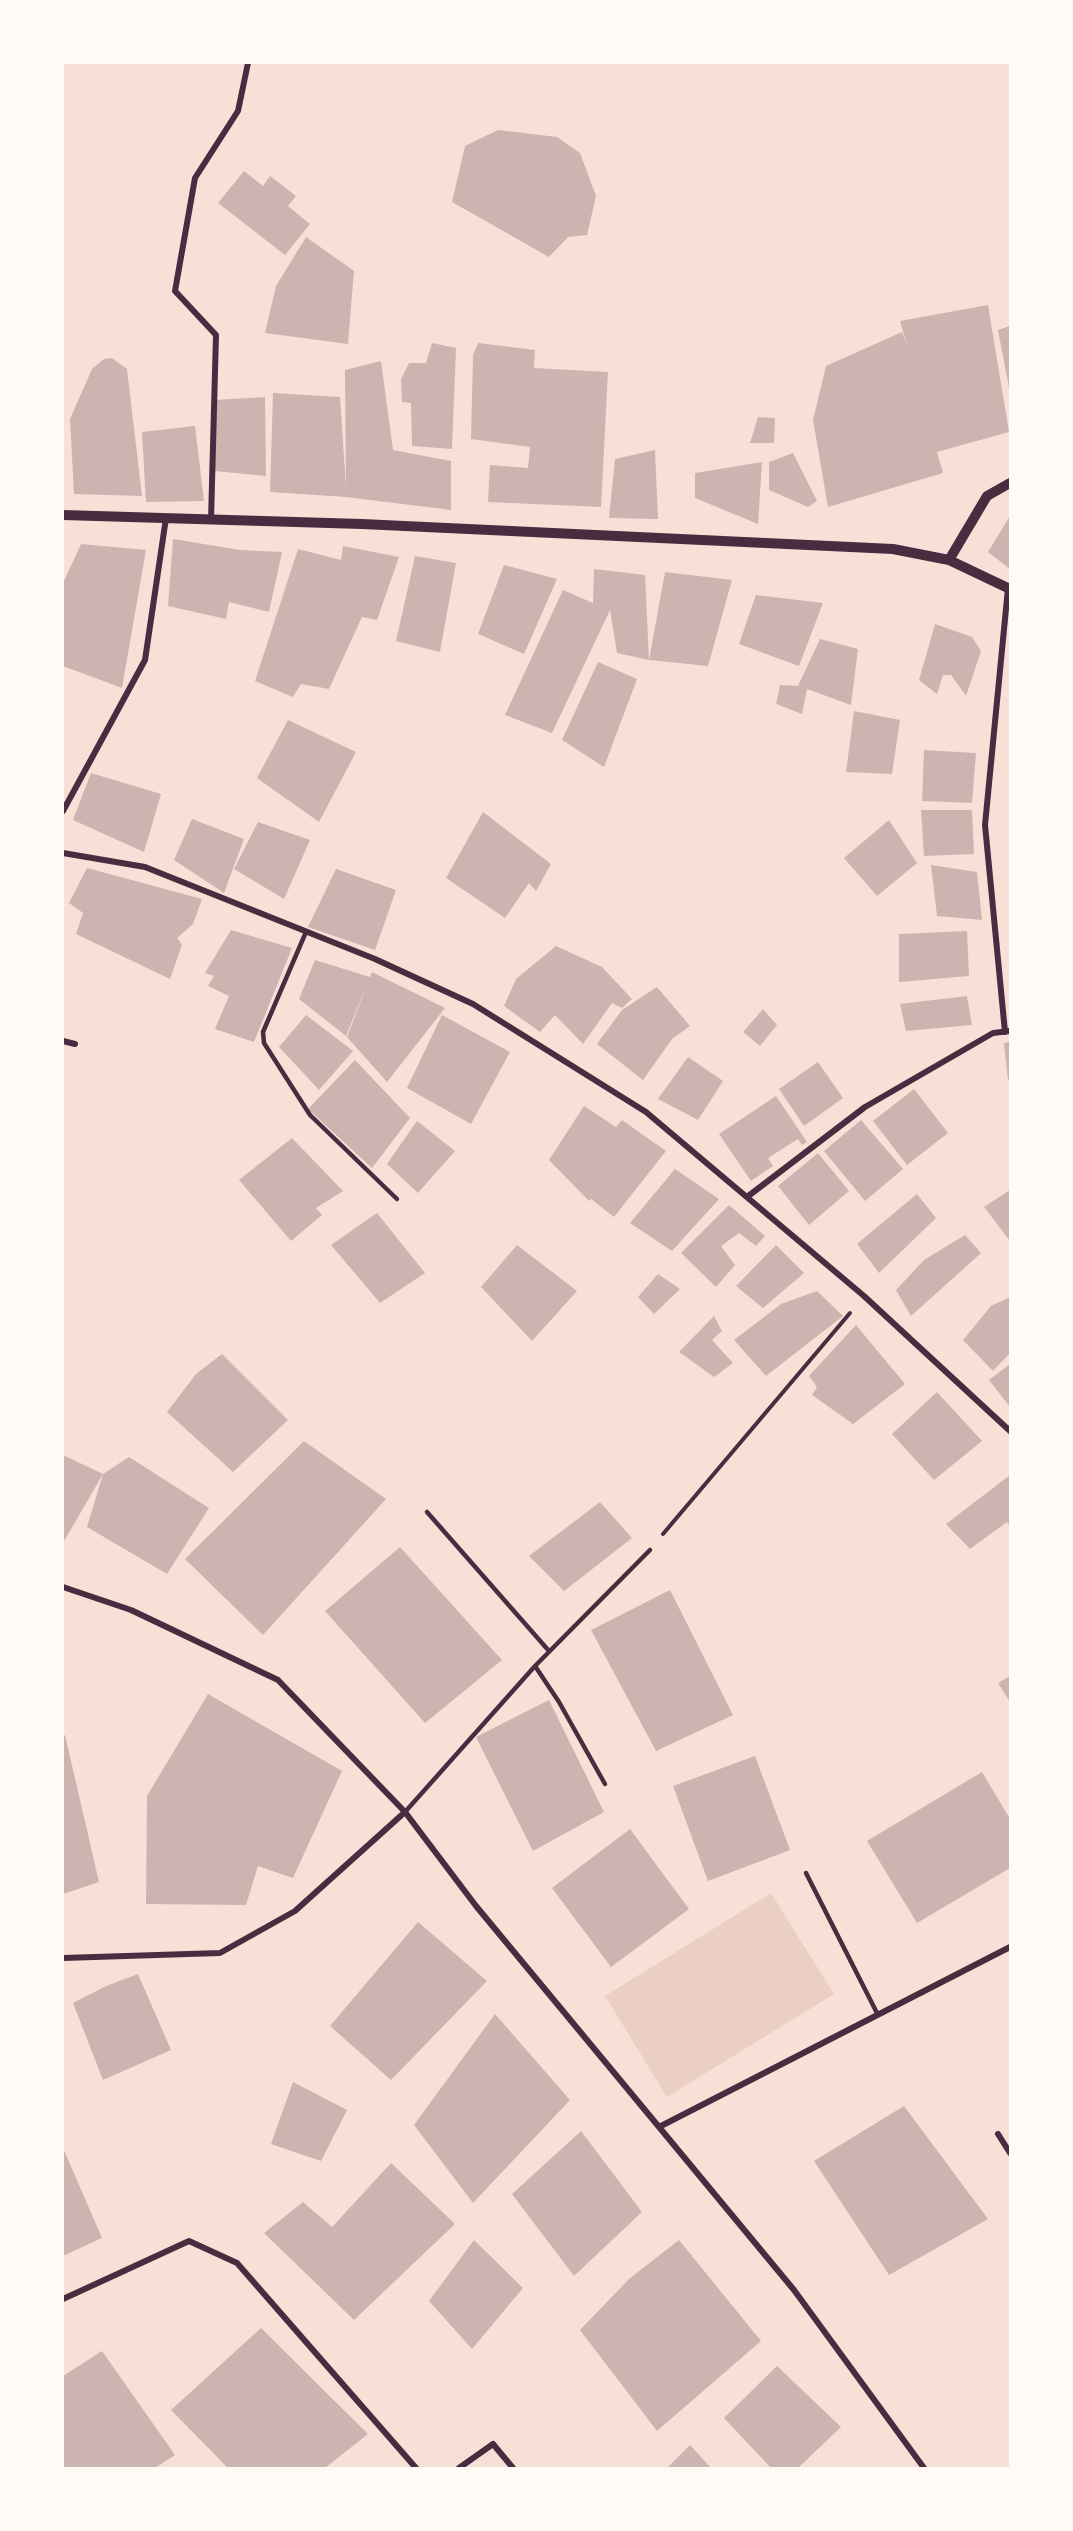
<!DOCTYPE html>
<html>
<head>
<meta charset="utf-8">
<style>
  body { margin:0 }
  #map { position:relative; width:1073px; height:2531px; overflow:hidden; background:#f7e1d7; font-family:Arial,sans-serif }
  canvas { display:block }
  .frame { position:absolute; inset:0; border:64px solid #fffaf5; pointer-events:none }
</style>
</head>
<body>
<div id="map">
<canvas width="1073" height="2531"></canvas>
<div class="frame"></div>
</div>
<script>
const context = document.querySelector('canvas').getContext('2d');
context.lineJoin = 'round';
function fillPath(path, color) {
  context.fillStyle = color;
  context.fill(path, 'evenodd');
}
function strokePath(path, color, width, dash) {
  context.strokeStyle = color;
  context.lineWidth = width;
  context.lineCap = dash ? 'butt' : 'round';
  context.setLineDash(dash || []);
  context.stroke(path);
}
const green = new Path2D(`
  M771,1893l63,101 -167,103 -62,-101z`);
const building = new Path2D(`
  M498,130l59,7 23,16 16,43 -9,39 -19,2 -19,20 -97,-55 13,-56z
  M244,171l19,15 7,-10 26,20 -8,10 22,18 -25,31 -67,-52z
  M306,237l48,34 -6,73 -83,-11 11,-47z
  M988,305l21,127 -72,20 6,21 -115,34 -15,-87 13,-54 76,-34 5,14 -7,-25z
  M1010,326v62h-1l-11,-58z
  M432,343l24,5 -4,101 -40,-3 -1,-43 -9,-1 -1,-23 8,-16h17z
  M478,343l57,7 -1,18 74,4 -7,135 -113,-5 2,-37 38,3 2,-21 -59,-8 2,-84z
  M112,358l15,11 15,127 -68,-2 -4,-75 22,-50 12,-10z
  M381,361l12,89 58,11v49l-105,-13 -76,-5 3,-99 67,4 6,90 -1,-117z
  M265,397l1,79 -52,-5 1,-71z
  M758,417l17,1 -1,25h-24z
  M195,426l9,75 -58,1 -4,-70z
  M655,450l3,69 -49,-1 6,-59z
  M793,453l24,48 -9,6 -39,-17v-28z
  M762,462l-4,62 -63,-26v-25z
  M1010,516v53l-22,-17z
  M173,539l67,11 42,2 -13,60 -40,-10 -3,17 -58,-13z
  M81,544l65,6 -24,138 -59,-22v-83z
  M343,546l56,11 -22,63 -15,-3 -33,72 -28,-5 -8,13 -38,-16 43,-132 43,11z
  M415,556l41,7 -16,89 -44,-11z
  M504,565l53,14 -33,75 -46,-20z
  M594,569l51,6 4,85 -32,-7 -7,-43 -58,123 -47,-18 58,-125 30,13z
  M665,572l67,8 -24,86 -59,-6z
  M756,595l67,8 -24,63 -60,-22z
  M935,624l37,13 9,14 -15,45 -15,-21h-8l-6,19 -18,-14z
  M820,639l38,10 -7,56 -44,-16 -5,25 -26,-10 4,-19 18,1z
  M598,662l39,17 -33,88 -42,-27z
  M854,711l46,9 -8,54 -46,-2z
  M288,720l68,32 -37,70 -62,-44z
  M924,750l52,3 -4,50 -50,-2z
  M91,773l70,21 -17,58 -71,-32z
  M921,810h51l2,44 -50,2z
  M483,812l68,52 -15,27 -7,-8 -24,35 -59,-40z
  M192,819l52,20 -20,54 -50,-33z
  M889,820l28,43 -40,33 -33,-38z
  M258,822l52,18 -26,59 -50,-30z
  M931,865l46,7 5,48 -45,-4z
  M87,868l115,31 -9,25 -16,14 5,7 -12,34 -94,-45 7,-21 -14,-10z
  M336,869l60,21 -21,60 -67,-23z
  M231,930l61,18 -38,94 -39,-13 14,-33 -21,-10 6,-10 -9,-3z
  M967,931l2,45 -70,6v-48z
  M556,946l46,21 30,32 -10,9 -10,-5 -29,41 -28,-29 -15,17 -36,-26 12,-27z
  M315,960l55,17 2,-5 73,36 -58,74 -40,-45 21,-55 -22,54 -47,-37z
  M657,987l33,39 -18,13 -29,41 -46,-36 25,-34z
  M967,996l5,29 -66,6 -6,-27z
  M763,1009l14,16 -17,21 -17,-14z
  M306,1015l47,36 -34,39 -40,-43z
  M442,1015l68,37 -39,72 -64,-36z
  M1010,1042v38h-2l-4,-37z
  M688,1057l35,24 -25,39 -40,-21z
  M355,1060l55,58 -38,50 -64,-59z
  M818,1062l25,36 -39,28 -25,-37z
  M914,1089l34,44 -41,32 -34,-44z
  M776,1096l31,46 -5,3 -4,-6 -30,19 5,8 -22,15 -32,-47z
  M584,1106l32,21 6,-7 44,31 -52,66 -23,-18 -2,2 -40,-41z
  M861,1120l42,49 -38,32 -41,-50z
  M417,1121l38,30 -37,42 -31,-29z
  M292,1138l51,53 -27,17 6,7 -31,26 -52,-61z
  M818,1153l31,38 -40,34 -31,-39z
  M675,1169l44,30 -47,52 -42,-28z
  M1010,1190v51l-26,-34z
  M917,1194l19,24 -57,55 -22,-29z
  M729,1205l36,31 -9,10 -17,-13 -18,13 14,19 -19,22 -35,-34z
  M377,1213l48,60 -45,30 -49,-58z
  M965,1235l16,18 -70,63 -15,-26 28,-30z
  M517,1245l60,46 -45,50 -51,-54z
  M776,1245l28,28 -41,35 -27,-22z
  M658,1274l22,15 -26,25 -16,-17z
  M817,1291l26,25 -77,60 -32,-36 47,-36z
  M1010,1297v56l-17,18 -30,-31 28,-34z
  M714,1316l8,15 -10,9 21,23 -19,14 -35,-25z
  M856,1325l49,59 -52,40 -41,-29 5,-8 -8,-11z
  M222,1354l66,66 -55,52 -66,-60 29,-38z
  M1010,1364v43l-21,-27z
  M937,1392l45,49 -48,39 -42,-46z
  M304,1441l82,58 -123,136 -78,-76z
  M63,1455l40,19 -40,69z
  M129,1457l80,51 -42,66 -80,-47 16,-53z
  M1010,1475v51l-3,-4 -37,27 -24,-25z
  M600,1502l32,36 -68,53 -35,-35z
  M400,1547l102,113 -77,63 -100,-112z
  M670,1590l63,125 -77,36 -65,-121z
  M1010,1676v26l-12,-19z
  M208,1694l134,77 -49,107 -35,-12 -12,39 -100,-1 1,-108z
  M549,1700l55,112 -71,39 -57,-114z
  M65,1735l34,147 -36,12v-158z
  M755,1756l35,94 -82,31 -35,-95z
  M982,1772l28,47v49l-93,55 -50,-82z
  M630,1829l59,80 -78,58 -59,-79z
  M418,1922l69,59 -96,99 -61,-54z
  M138,1974l33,76 -68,30 -30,-77 33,-17z
  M495,2014l75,86 -97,103 -59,-78z
  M293,2082l54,28 -26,51 -50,-17z
  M904,2106l84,113 -99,56 -75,-114z
  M581,2131l61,81 -68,64 -62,-82z
  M63,2148l39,90 -39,18z
  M391,2163l64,61 -101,96 -90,-87 39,-31 29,25z
  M474,2240l49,48 -51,61 -43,-48z
  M679,2240l82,101 -104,90 -77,-101 49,-51z
  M261,2328l107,106 -43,34h-97l-57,-58z
  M102,2351l73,104 -20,13h-92v-92z
  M777,2366l64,61 -43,41h-27l-47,-50z
  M690,2445l21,23h-44z`);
const path = new Path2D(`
  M663,1534l187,-221`);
const service = new Path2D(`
  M306,932l-43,100 1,11 46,72 87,84
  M427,1512l122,139
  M535,1666l24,36 46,82
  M405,1812l130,-146 115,-116
  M806,1873l72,142`);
const minor = new Path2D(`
  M211,520l5,-185 -41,-44 20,-113 43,-67 10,-48
  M63,811l82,-151 21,-142
  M63,853l82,14 230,92 98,45 173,108 218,184 146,135
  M1005,1032l-20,-207 23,-237
  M63,1041l12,3
  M747,1197l118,-90 128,-74 17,-2
  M63,1587l68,23 147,70 127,132 71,94 318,384 130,178
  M63,1958l157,-5 75,-42 110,-99
  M659,2127l351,-180
  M998,2134l12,19
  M63,2299l126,-58 48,22 179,205
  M459,2468l34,-24 20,24`);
const tertiary = new Path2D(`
  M63,515l299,9 531,25 56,11 61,29
  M949,560l38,-64 23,-13`);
fillPath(green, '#ebcfc5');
fillPath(building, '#ccb4b1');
strokePath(path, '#4a2c40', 4);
strokePath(service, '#4a2c40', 4.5);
strokePath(minor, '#4a2c40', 6);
strokePath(tertiary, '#4a2c40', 10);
</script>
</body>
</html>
